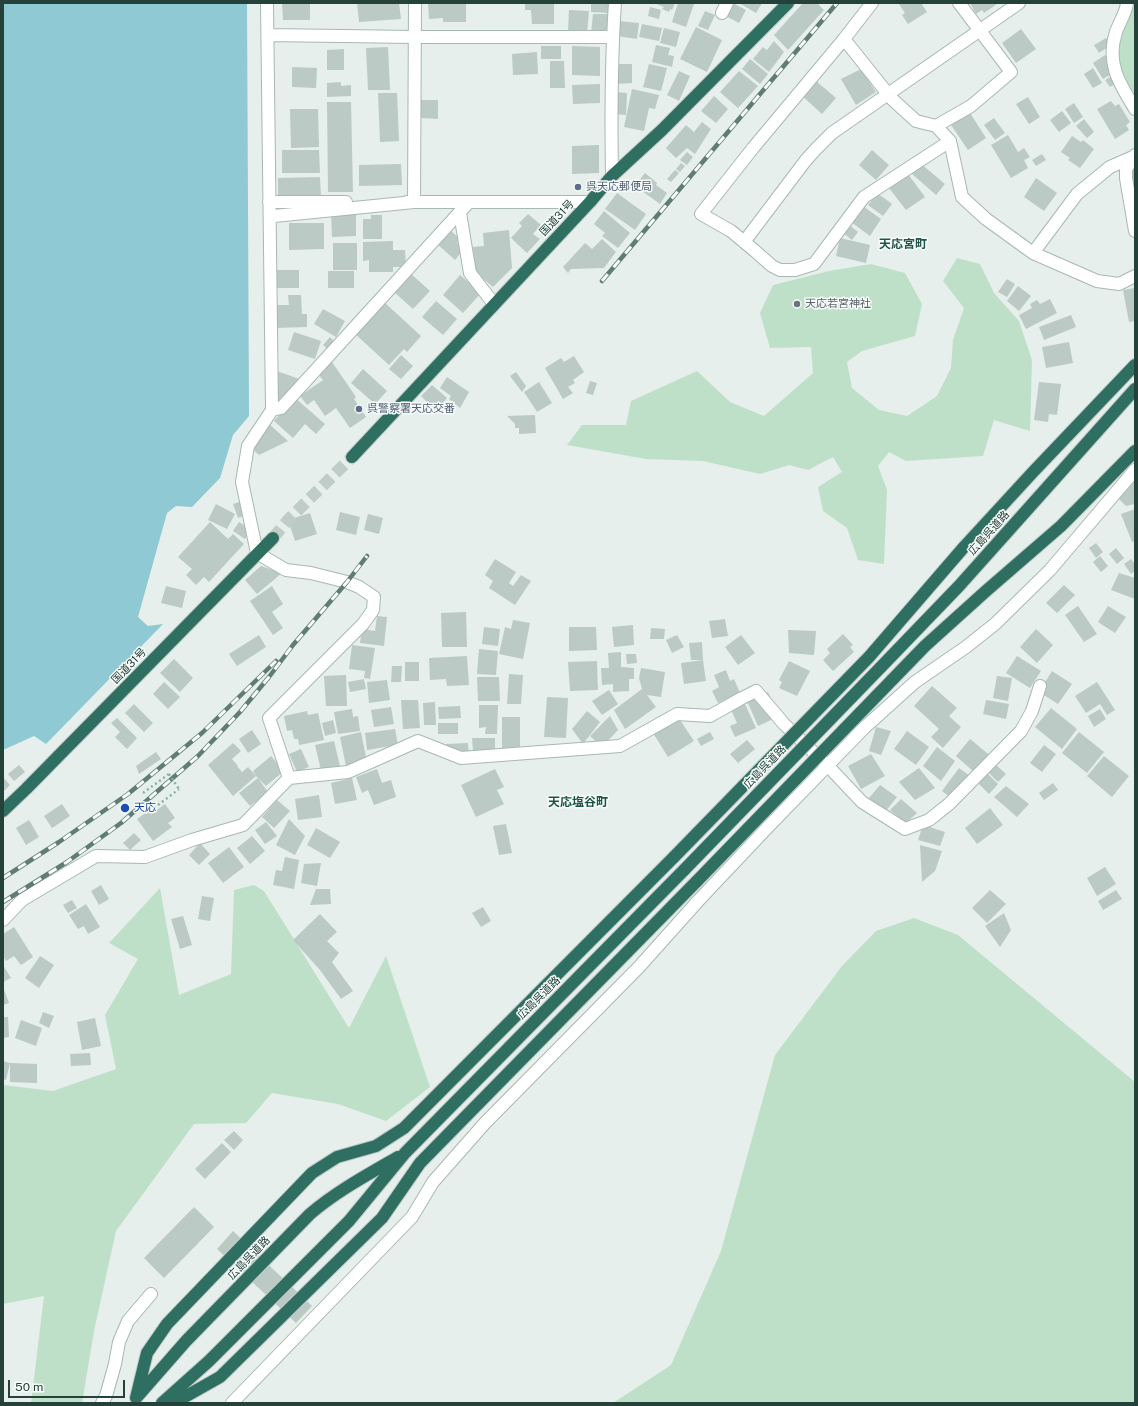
<!DOCTYPE html>
<html>
<head>
<meta charset="utf-8">
<style>
  body { margin:0 }
  #map { position:relative; width:1138px; height:1406px; overflow:hidden; background:#e6efeb; font-family:"Public Sans",sans-serif }
  canvas { display:block }
  .frame { position:absolute; inset:0; border:4px solid #24423a; pointer-events:none }
  .scale { position:absolute; left:8px; top:1380px; width:117px; height:18px; box-sizing:border-box; border:2px solid #24423a; border-top:0; padding-left:5px; font-size:12px; line-height:14px; white-space:nowrap; color:#24423a; -webkit-text-stroke:3px #f7fbf9; paint-order:stroke }
</style>
</head>
<body>
<div id="map">
<canvas width="1138" height="1406"></canvas>
<div class="frame"></div>
<div class="scale">50 m</div>
</div>
<script>
const context = document.querySelector('canvas').getContext('2d');
context.lineJoin = 'round';
function fillPath(path, color) {
  context.fillStyle = color;
  context.fill(path, 'evenodd');
}
function strokePath(path, color, width, dash) {
  context.strokeStyle = color;
  context.lineWidth = width;
  context.lineCap = dash ? 'butt' : 'round';
  context.setLineDash(dash || []);
  context.stroke(path);
}
function drawText(font, color, halo, rows, align = 'center') {
  context.font = font + ' "Public Sans","Noto Sans JP",sans-serif';
  context.lineWidth = 3;
  context.setLineDash([]);
  context.textBaseline = 'middle';
  context.strokeStyle = halo;
  context.fillStyle = color;
  for (const [text, x, y, turn = 0] of rows) {
    context.save();
    context.translate(x, y);
    context.rotate((+turn || 0) * Math.PI / 180);
    context.textAlign = isNaN(turn) ? turn : align;
    if (halo) context.strokeText(text, 0, 0);
    context.fillText(text, 0, 0);
    context.restore();
  }
}
const green = new Path2D(`
  M1131,3h4v90l-9,-7 -9,-29 6,-29z
  M957,258l23,6 14,29 25,28 13,39 -2,71 -36,-11 -11,36 -77,5 -17,-9 -11,14 9,24 -3,74 -26,-4 -11,-32 -24,-17 -5,-24 24,-15 -9,-15 -25,13 -19,-5 -29,9 -57,-13 -57,-2 -79,-14 15,-20h44l5,-24 66,-30 33,31 34,14 49,-43 -2,-26 -41,1 -10,-35 13,-28 56,-14 42,-7 34,9 17,31 -7,32 -53,15 -15,11 5,26 27,22 28,6 30,-20 14,-28 2,-28 11,-32 -21,-27z
  M254,885l10,6 85,137 37,-72 44,131 -44,34 -48,-17 -66,-11 -26,30 -52,1 -78,107 -22,100 -12,72h-51l13,-107 -41,8v-219l50,6 63,-22 -11,-54 33,-56 -29,-16 51,-55 19,107 52,-21 3,-84z
  M914,918l44,17 177,147v321h-522l58,-38 50,-114 54,-196 67,-89 34,-35z`);
const water = new Path2D(`
  M3,3h244l2,413 -16,19 -13,43 -28,29 -16,-1 -9,7 -29,104 10,9 15,-2 -117,120 -12,-8 -31,14z`);
const stream = new Path2D(`
  M1133,187l-1,-14 3,-4`);
const building = new Path2D(`
  M282,3h28v17h-27z
  M357,3h42l2,16 -42,3z
  M428,3h38v19h-23v-4l-14,1z
  M525,3h29v21h-22l-1,-14h-6z
  M591,3h17v10l-17,-1z
  M654,3h21l-3,7 -2,-1 -1,3 -7,-3 2,-2z
  M678,3h12l4,1 -8,23 -14,-5z
  M733,3l13,7 -7,13 -15,-8z
  M739,3h23l-6,10z
  M803,3h14l7,7 -36,40 -14,-15z
  M900,3h21l6,9 -19,12 -6,-9 3,-2 -6,-9z
  M970,3h26l1,1 -13,9 -2,-3 -6,4z
  M650,7l11,3 -2,9 -11,-3z
  M569,10l20,1 -2,23 -19,-1z
  M705,11l10,4 -7,15 -10,-4z
  M593,14h15v20h-17z
  M619,21l20,2 -2,16 -20,-3z
  M642,24l20,4 -3,13 -20,-4z
  M696,27l26,13 -15,32 -27,-13z
  M664,28l16,4 -4,15 -16,-4z
  M1021,29l15,20 -20,14 -14,-20z
  M1106,38l5,7 -12,8 -5,-8z
  M774,41l10,11 -15,20 -16,-13 10,-12 4,3z
  M656,45l14,3 -2,7 6,1 -2,11 -20,-5z
  M541,46h20v13h-20z
  M572,46l28,1v29l-28,-1z
  M388,47l2,43h-22l-2,-42z
  M344,49v21h-17v-20z
  M537,52l1,22 -25,1 -1,-21z
  M1105,55l10,17 -12,7 -10,-16z
  M750,59l18,15 -8,10 -18,-15z
  M550,61h14l1,27h-15z
  M617,64h15v19l-15,1z
  M649,64l18,4 -6,23 -18,-4z
  M292,67l25,1 -1,20 -24,-1z
  M1093,68l9,15 -9,5 -9,-14z
  M861,69l15,23 -20,13 -15,-26z
  M679,71l11,5 -11,25 -12,-6z
  M739,71l19,15 -20,22 -18,-16z
  M1114,75l4,7 -8,5 -5,-7z
  M815,80l21,18 -14,16 -20,-18z
  M341,82v4l10,-1v11l-24,1v-14z
  M600,84v19l-27,1 -1,-19z
  M632,89l27,6 -4,14 -6,-1 -5,23 -20,-4z
  M616,92l11,1 -1,22 -11,-1z
  M378,93h19l2,48 -19,1z
  M714,96l14,13 -12,14 -15,-12z
  M1028,97l12,20 -11,7 -13,-20z
  M421,100h17v19l-17,-1z
  M1111,101l4,5 4,-2 11,18 -4,3 3,5 -14,9 -18,-30z
  M327,102h24l2,90h-25z
  M1074,103l9,14 -9,6 -9,-14z
  M290,109h28l1,38 -28,1z
  M1062,111l9,12 -12,9 -9,-12z
  M970,113l16,25 -18,12 -17,-25z
  M994,118l11,15 -10,7 -11,-15z
  M1084,119l10,13 -7,6 -11,-12z
  M702,122l9,7 -16,25 -8,-6 -11,10 -10,-10 20,-23 8,7z
  M1008,135l10,17 6,-4 6,9 -6,3 4,8 -17,10 -20,-33z
  M1072,136l9,6 2,-2 11,9 -14,19 -12,-8 2,-2 -9,-6z
  M599,145v28l-27,1v-28z
  M282,150h37l1,23h-38z
  M872,150l17,15 -13,15 -17,-15z
  M687,152l6,5 -6,8 -7,-5z
  M1042,154l4,6 -10,6 -4,-6z
  M681,163l4,3 -5,6 -4,-3z
  M920,163l25,21 -9,11 -25,-22z
  M401,164l1,21 -43,1v-21z
  M675,170l4,3 -8,9 -4,-3z
  M645,173l12,10 -1,2 11,8 -7,11 -25,-18z
  M908,174l17,23 -19,13 -17,-22z
  M320,177l1,20h-43v-19z
  M1036,178l21,15 -13,18 -20,-14z
  M617,193l29,21 -11,16 -30,-21z
  M877,193l15,11 -9,12 -15,-11z
  M863,206l18,13 -11,17 -19,-14z
  M604,211l26,22 -12,15 -16,-12 3,-3 -11,-9z
  M331,212h25v24l-24,1z
  M528,214l13,11 -8,9 7,5 -13,14 -16,-15 11,-12 -3,-3z
  M371,215h11v24h-19v-20h8z
  M289,223h35v26l-35,1z
  M848,224l10,8 -6,8 -10,-8z
  M449,229l11,10 -3,4 7,6 -9,11 -19,-17z
  M509,230l3,38 -19,19 -18,-15 -2,-25 11,-1 -1,-13z
  M840,238l30,7 -4,18 -30,-7z
  M602,239l14,13 -12,16 -33,1 -3,4 -5,-6 22,-24 7,6z
  M393,241v9h12l1,17h-13v5h-24v-12l-6,1v-19z
  M333,243h24v27h-24z
  M277,270h22v18h-22z
  M328,271h26v17h-26z
  M410,273l20,18 -17,18 -20,-18z
  M460,275l21,18 -18,20 -20,-18z
  M1007,279l8,5 -8,13 -9,-5z
  M1018,286l13,10 -12,15 -12,-10z
  M1135,288v33l-6,1 -6,-32z
  M288,295h13l1,19h5v13l-33,1 -1,-23h16z
  M1050,299l7,14 -31,16 -7,-14 13,-7 -2,-4 7,-4 3,4z
  M383,301l38,35 -14,16 -3,-3 -15,16 -35,-32z
  M436,301l21,18 -14,16 -21,-18z
  M323,309l22,12 -9,16 -22,-13z
  M1071,315l5,12 -32,13 -5,-13z
  M294,332l27,9 -6,18 -27,-9z
  M330,337l7,7 -7,7 -7,-6z
  M1069,342l4,21 -27,5 -4,-21z
  M401,355l12,11 -12,13 -12,-10z
  M574,356l10,16 -11,8 2,3 -7,4 5,6 -10,6 -18,-31 16,-10 3,4z
  M332,362l24,35 -2,2 12,18 -16,11 -14,-20 -11,8 -11,-16 -7,5 -7,-9 23,-16 -6,-7z
  M363,369l24,22 -12,13 -24,-21z
  M274,370l31,11 -20,21 -12,-1z
  M516,372l10,14 -4,6 -12,-16z
  M447,377l22,15 -9,16 -11,-9 2,-3 -11,-8z
  M590,381l7,2 -4,12 -7,-2z
  M539,382l13,21 -15,9 -13,-20z
  M1039,382l22,2 -4,31 -8,-1 -1,8 -14,-2z
  M432,385l15,13 -11,13 -15,-15z
  M294,397l31,27 -9,10 -11,-10 -12,14 -19,-17z
  M535,415l1,18 -17,1v-6h-4v-4l-8,-8z
  M269,424l19,17 -29,14 -9,-8z
  M1135,481v23l-9,2 -8,-8z
  M243,501l6,13 -11,4 -5,-14z
  M216,504l19,10 -8,15 -19,-9z
  M1135,509v32l-3,1 -11,-28z
  M340,512l20,5 -4,18 -20,-5z
  M310,513l7,21 -22,7 -7,-21z
  M368,514l15,4 -4,16 -15,-4z
  M210,522l18,17 5,-5 11,10 -35,38 -5,-5 -8,8 -10,-10 6,-6 -14,-12z
  M239,522l12,7 -6,10 -12,-8z
  M1096,543l7,9 -7,6 -7,-10z
  M1116,548l8,10 -7,6 -8,-10z
  M1100,556l8,10 -7,6 -8,-10z
  M495,559l21,13 -7,11 4,3 8,-11 10,6 -16,24 -26,-17 4,-7 -8,-6z
  M1131,559l4,5v7l-4,3 -7,-10z
  M261,566l21,7 -25,21 -12,-14z
  M1119,573l16,5v21l-24,-9z
  M1064,585l11,10 -18,18 -11,-10z
  M166,586l20,5 -4,17 -21,-5z
  M272,586l11,18 -11,8 11,16 -10,7 -23,-34z
  M1078,606l19,28 -13,8 -19,-27z
  M1108,606l18,11 -11,16 -17,-11z
  M466,612l1,35h-25l-1,-34z
  M377,616l10,1 -3,29 -24,-3 2,-14 13,2z
  M725,619l3,17 -16,2 -3,-17z
  M513,620l17,3 -7,36 -24,-5 6,-27 6,2z
  M633,625l1,20 -20,2 -2,-20z
  M484,627l16,2 -2,17 -16,-2z
  M569,627h27l1,23 -28,1z
  M651,628l14,1 -1,10h-14z
  M1036,629l17,16 -16,18 -17,-16z
  M788,630l28,1 -2,24 -25,-2z
  M843,634l10,11 -3,2 4,5 -21,19 -10,-11 7,-7 -3,-4z
  M259,635l7,12 -29,19 -8,-12z
  M677,635l7,12 -12,6 -6,-13z
  M741,635l14,18 -17,12 -13,-18z
  M702,642l1,18h-12l-2,-17z
  M352,645l23,3 -5,31 -6,-1 1,-7 -16,-2z
  M479,649l19,2 -2,24 -19,-1z
  M621,652v15l13,1v11h-5v12l-16,1v-8l-11,1 -1,-17h8l-1,-15z
  M626,654h10l1,9 -10,1z
  M467,656l2,29 -22,1 -1,-7 -16,1 -1,-22z
  M1017,656l24,15 -11,17 -24,-15z
  M174,659l19,19 -13,14 -20,-19z
  M703,660l3,21 -22,3 -3,-21z
  M597,661l1,29 -28,1 -2,-29z
  M789,661l21,10 -13,25 -18,-8 3,-6 -3,-2z
  M405,662h14v19h-14z
  M392,666h10l-1,16h-10z
  M641,668l24,4 -4,25 -14,-2 -3,-4 12,16 -31,22 -11,-19 28,-21 -3,-11z
  M726,670l4,11 4,-2 6,14 -22,10 -6,-12 7,-4 -5,-12z
  M1052,671l20,13 -14,20 -19,-12z
  M509,674l14,1 -2,29h-14z
  M346,675l1,31h-21l-2,-30z
  M997,676l15,2 -4,23 -15,-3z
  M477,677h22l1,24h-22z
  M364,679l2,10 -16,3 -2,-10z
  M387,680l3,20 -21,3 -2,-21z
  M164,682l16,15 -12,12 -15,-15z
  M1097,682l18,28 -8,5 -7,-11 -14,9 -11,-17z
  M932,686l25,22 -8,8 12,11 -18,21 -12,-11 8,-8 -25,-23z
  M609,690l9,14 -16,11 -10,-14z
  M768,692l5,12 -7,3 5,13 -13,6 -11,-25z
  M547,697l21,1 -2,40 -22,-1z
  M401,700h17l2,28 -17,1z
  M986,700l23,4 -3,15 -23,-5z
  M435,702l1,23h-12l-1,-22z
  M134,704l19,19 -9,9 -19,-19z
  M745,704l11,24 -21,9 -5,-11 7,-3 -6,-13z
  M479,705h19l-1,29h-12l1,-7 -7,1z
  M460,706l1,12 -22,1 -1,-12z
  M391,707l3,17 -20,3 -3,-17z
  M1051,708l26,21 -15,20 -27,-22z
  M352,709l1,8 5,-1 2,15 -22,3 -4,-22z
  M1100,709l6,10 -12,8 -6,-11z
  M307,711l1,4 10,-2 6,27 -25,5 -1,-6h-4l-2,-9 -5,1 -3,-15z
  M587,711l13,11 -17,22 -11,-15z
  M610,716l8,14 -16,17 -12,-11z
  M502,717h18v31h-18z
  M678,717l16,24 -26,16 -15,-24z
  M117,718l20,20 -10,11 -12,-12 5,-5 -9,-9z
  M333,720l3,13 -11,3 -3,-13z
  M438,723h20v11h-20z
  M876,727l15,4 -10,24 -12,-4z
  M395,729l3,16 -31,5 -2,-17z
  M252,730l9,14 -13,9 -9,-14z
  M907,731l22,16 -13,18 -22,-16z
  M361,732l6,30 -21,4 -6,-29z
  M710,732l4,7 -13,7 -4,-7z
  M1079,732l25,20 -17,21 -25,-20z
  M472,738h23v13h-22z
  M970,739l22,18 -17,16 -19,-17z
  M747,740l8,9 -17,14 -8,-9z
  M334,741l6,25 -19,4 -6,-25z
  M233,743l8,8 -9,8 6,7h-1l5,6 6,-5 8,9 -23,20 -25,-31z
  M468,743l1,12 -22,1 -1,-12z
  M1044,745l12,9 -14,18 -12,-9z
  M937,747l18,14 -14,20 -18,-15z
  M301,749l8,18 -12,5 -8,-18z
  M156,752l5,7 -22,15 -3,-8z
  M871,754l14,22 -24,13 -13,-23z
  M271,756l13,15 -18,15 -10,-10 -3,-5z
  M1104,756l25,20 -17,21 -25,-21z
  M995,764l11,10 -8,8 -10,-10z
  M19,765l6,7 -11,9 -6,-7z
  M919,768l16,20 -20,12 -16,-18z
  M959,768l11,8 -19,22 -9,-7z
  M377,769l5,14 9,-3 5,17 -22,8 -6,-15 -6,3 -6,-16z
  M495,769l9,18 -7,3 7,14 -28,13 -15,-32z
  M987,773l11,11 -9,10 -11,-11z
  M4,778l6,7 -7,7v-13z
  M258,778l10,14 -18,14 -11,-13z
  M352,778l5,22 -22,4 -4,-21z
  M1053,783l5,7 -14,10 -5,-7z
  M880,785l17,12 -12,15 -16,-14z
  M1006,786l23,18 -12,13 -23,-20z
  M319,795l3,22 -24,3 -3,-21z
  M901,799l16,14 -11,10 -16,-13z
  M277,800l13,11 -16,17 -12,-11z
  M62,804l8,12 -18,12 -8,-12z
  M165,804l10,14 -7,5 4,4 -19,14 -16,-22 17,-12 3,3z
  M990,808l13,17 -26,19 -12,-16z
  M289,819l16,17 -10,19 -19,-10z
  M29,820l10,17 -13,8 -10,-17z
  M266,822l11,14 -12,8 -10,-14z
  M506,824l6,29 -13,2 -6,-29z
  M923,825l22,7 -5,14 -22,-6z
  M316,828l24,14 -10,16 -23,-13z
  M134,833l7,7 -11,10 -7,-7z
  M252,836l13,15 -15,13 -13,-16z
  M200,843l10,11 -11,11 -10,-10z
  M920,845l22,6 -7,20 -13,11z
  M229,847l15,20 -21,16 -15,-20z
  M285,857l14,3 -5,29 -21,-4 3,-15 6,1z
  M321,863l-4,23 -16,-3 3,-19z
  M1105,867l11,17 -19,12 -10,-18z
  M101,885l8,14 -10,6 -8,-14z
  M316,889h14l1,15 -21,1z
  M990,890l16,14 -19,19 -15,-15z
  M1116,890l6,9 -19,11 -5,-9z
  M202,896l12,2 -4,23 -12,-2z
  M72,900l5,8 -9,5 -5,-8z
  M86,904l14,23 -12,7 -4,-8 -6,3 -9,-14z
  M483,907l8,14 -10,6 -9,-14z
  M1004,913l7,17 -11,17 -15,-21z
  M320,914l17,18 -10,9 12,12 -7,9 21,29 -12,8 -21,-29 -27,-30z
  M183,916l9,29 -12,4 -9,-30z
  M14,927l19,30 -12,8 -7,-9 -8,5 -3,-5v-22z
  M40,956l14,9 -15,23 -14,-10z
  M3,965l8,13 -8,4z
  M3,987l6,16 -6,2z
  M43,1012l11,4 -5,12 -10,-5z
  M3,1017h5l1,20 -6,1z
  M95,1018l6,28 -19,4 -5,-28z
  M21,1020l21,8 -6,18 -21,-8z
  M90,1053l1,12 -20,1 -1,-12z
  M3,1061l7,2 -4,17 -3,-1z
  M10,1063l27,1v19l-27,-1z
  M234,1131l9,9 -9,10 -10,-10z
  M222,1143l9,9 -26,27 -10,-10z
  M194,1207l20,20 -50,51 -20,-20z
  M233,1231l79,75 -16,17 -79,-74z`);
const highwayTunnel = new Path2D(`
  M273,538l15,-18 64,-63`);
const path = new Path2D(`
  M143,793l26,-19
  M154,808l25,-19`);
const minor = new Path2D(`
  M267,3l5,407 -24,36 -6,36 15,71 29,17 25,3 36,9 12,5 15,10 -1,13 -10,14 -94,94 20,60
  M872,3l-28,36 -91,109 -52,66 30,17 24,20 17,15 8,4h15l19,-6 50,-67 86,-56
  M1127,3c-1,10 -8,20 -11,29 -10,31 3,51 19,77
  M722,13l5,-10
  M268,35l146,2h199
  M844,39l48,60 24,22 20,5 14,15 12,56 24,22 47,34 64,28 22,3 16,-8
  M936,126l35,-20 40,-34 -52,-69
  M1135,155l-9,14v9l9,53
  M612,176c-1,-58 -1,-115 3,-173
  M269,202h77
  M407,202h183
  M460,213l10,60 24,31
  M274,216l140,-14 1,-199
  M744,242l62,-82 9,-10 17,-17 187,-130
  M1033,253l44,-59 33,-27 23,-10
  M272,410l9,-2 188,-206
  M3,920l19,-20 74,-44 49,1 47,-17 51,-15 46,-47 59,-6 70,-31 43,17 159,-12 57,-32 33,2 32,-18 14,-7 28,33 44,42 34,36 43,27 24,-9 20,-16 72,-73 11,-20 8,-25
  M102,1403l4,-7 9,-32 4,-22 9,-21 23,-27
  M232,1403l180,-186 21,-35 52,-59 154,-156 59,-66 69,-73 97,-100 51,-46 51,-35 29,-23 55,-54 85,-100`);
const highway = new Path2D(`
  M352,457l238,-255 22,-26 50,-46 126,-127
  M869,657l95,-110 69,-75 102,-107
  M880,668l79,-82 176,-197
  M892,680l33,-34 61,-55 75,-65 74,-75
  M3,811l23,-22 247,-251
  M137,1397l49,-56 124,-127c27,-23 57,-39 88,-57
  M136,1398l11,-45 20,-29 145,-151 25,-16 39,-11 28,-18 270,-271
  M162,1403l47,-42 140,-140 56,-68 280,-284
  M174,1403l46,-26 162,-159 38,-55 277,-282`);
const rail = new Path2D(`
  M602,281l235,-278
  M3,878l56,-36 69,-48 74,-61 74,-72
  M3,902l64,-40 54,-39 77,-67 42,-44 29,-35 24,-32 54,-63 20,-26`);
const pathBridge = new Path2D(`
  M169,774l10,15`);
const highwayBridge = new Path2D(`
  M674,857l195,-200
  M685,869l195,-201
  M697,881l195,-201`);
const markers = [
  [578,187,4,"#5c6f8a"],
  [797,304,4,"#6b7280"],
  [359,409,4,"#5c6f8a"],
  [125,808,5,"#1a4fb4"]
];
const serviceNames = [
  ["呉天応郵便局",586,187],
  ["呉警察署天応交番",367,409]
];
const streetNames = [
  ["国道31号",557,218,-47],
  ["広島呉道路",989,533,-48],
  ["国道31号",129,666,-46],
  ["広島呉道路",765,767,-46],
  ["広島呉道路",539,998,-45],
  ["広島呉道路",249,1258,-46]
];
const worshipNames = [
  ["天応若宮神社",805,304]
];
const transitNames = [
  ["天応",134,808]
];
const neighbourhoodNames = [
  ["天応宮町",903,244],
  ["天応塩谷町",578,802]
];
fillPath(green, '#bfe0c8');
fillPath(water, '#8ec9d4');
strokePath(stream, '#8ec9d4', 4.5);
fillPath(building, '#bbcac4');
strokePath(highwayTunnel, '#bfccc8', 12, [12, 6]);
strokePath(minor, '#a8b8b2', 14);
strokePath(highway, '#c2cac8', 14);
strokePath(path, '#86b3a5', 2.5, [2, 3]);
strokePath(minor, '#fff', 12);
strokePath(highway, '#2f6f62', 12);
strokePath(rail, '#5f7d75', 4.5);
strokePath(rail, '#f7fbf9', 3, [9]);
strokePath(highwayBridge, '#c2cac8', 14, []);
strokePath(pathBridge, '#86b3a5', 2.5, [2, 3]);
strokePath(highwayBridge, '#2f6f62', 12);
for (const [x, y, r, color] of markers) {
  const dot = new Path2D();
  dot.arc(x, y, r, 0, 2 * Math.PI);
  context.fillStyle = color;
  context.fill(dot);
  strokePath(dot, '#f7fbf9', 1.5);
}
drawText('11px', '#4e5e75', '#f7fbf9', serviceNames, 'left');
drawText('11px', '#24423a', '#f7fbf9', streetNames);
drawText('11px', '#5b616d', '#f7fbf9', worshipNames, 'left');
drawText('11px', '#164399', '#f7fbf9', transitNames, 'left');
drawText('bold 12px', '#1f5548', '#f7fbf9', neighbourhoodNames);
</script>
</body>
</html>
